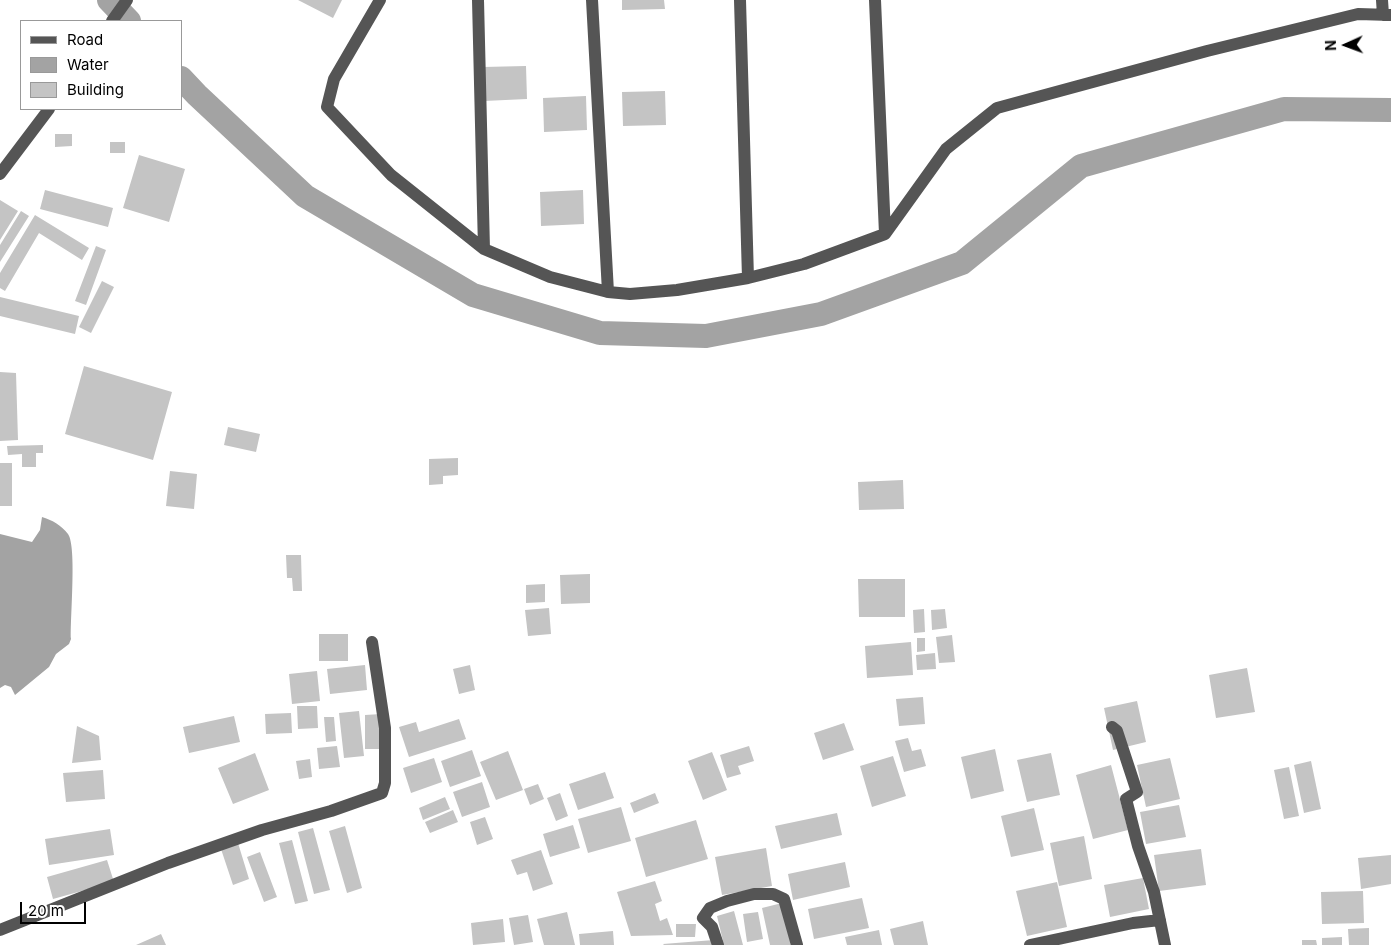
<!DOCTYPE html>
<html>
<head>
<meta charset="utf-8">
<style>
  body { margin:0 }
  #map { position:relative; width:1391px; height:945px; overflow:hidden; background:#fff; font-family:Inter,sans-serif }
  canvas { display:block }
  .legend { position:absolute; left:20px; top:20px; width:162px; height:90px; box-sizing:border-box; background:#fff; border:1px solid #999; margin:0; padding:6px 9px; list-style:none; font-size:15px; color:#000 }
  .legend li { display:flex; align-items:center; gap:10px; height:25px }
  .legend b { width:25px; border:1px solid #999 }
  .north { position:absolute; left:1321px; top:20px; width:50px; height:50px; -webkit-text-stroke:4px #fff; paint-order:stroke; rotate:268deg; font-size:14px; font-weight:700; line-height:20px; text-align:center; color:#000 }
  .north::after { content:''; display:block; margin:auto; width:18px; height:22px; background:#000; clip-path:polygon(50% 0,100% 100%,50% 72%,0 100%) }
  .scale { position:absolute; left:20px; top:902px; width:66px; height:22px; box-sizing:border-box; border:2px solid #000; border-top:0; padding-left:6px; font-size:15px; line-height:18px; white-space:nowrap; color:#000; -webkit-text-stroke:4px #fff; paint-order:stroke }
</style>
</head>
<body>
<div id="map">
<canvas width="1391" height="945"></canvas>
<ul class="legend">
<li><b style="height:6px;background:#555"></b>Road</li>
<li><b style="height:14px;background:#a3a3a3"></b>Water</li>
<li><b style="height:14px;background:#c4c4c4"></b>Building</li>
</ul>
<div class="north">N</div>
<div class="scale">20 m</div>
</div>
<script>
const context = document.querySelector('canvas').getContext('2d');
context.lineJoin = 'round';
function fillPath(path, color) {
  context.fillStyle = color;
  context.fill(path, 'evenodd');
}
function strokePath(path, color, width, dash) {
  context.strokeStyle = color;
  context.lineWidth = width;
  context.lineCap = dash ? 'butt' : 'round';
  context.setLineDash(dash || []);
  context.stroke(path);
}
const water = new Path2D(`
  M42,517c10,3 19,8 26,17 9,13 2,85 3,105l-2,5 -13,10 -7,13 -34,28 -4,-8 -6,-2 -5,3v-154l32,8 8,-12z`);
const canal = new Path2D(`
  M109,0l20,21
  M181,78l16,17 108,101 168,99 127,38 106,3 115,-22 141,-51 119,-97 203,-57 107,1`);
const building = new Path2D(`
  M298,0h44l-9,18z
  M622,0h42l1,9 -43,1z
  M526,66l1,33 -43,2 -1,-34z
  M665,91l1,34 -43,1 -1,-34z
  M586,96l1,34 -43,2 -1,-34z
  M55,134h17v12l-17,1z
  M110,142h15v11h-15z
  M139,155l46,14 -16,53 -46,-14z
  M45,190l68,18 -5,19 -68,-18z
  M583,190l1,34 -43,2 -1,-34z
  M0,200l18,11 -18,29z
  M21,211l8,5 -29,46v-17z
  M35,215l54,33 -7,12 -43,-27 -34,58 -5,-3v-15z
  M96,246l10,4 -20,55 -11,-4z
  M102,281l12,6 -23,46 -12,-6z
  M0,297l79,19 -4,18 -75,-18z
  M84,366l88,26 -19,68 -88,-26z
  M0,372l16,1 2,67 -18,1z
  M228,427l32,7 -4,18 -32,-7z
  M43,445v8h-7v14h-14v-13l-14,1 -1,-9z
  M458,458v17l-15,1v8l-14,1v-26z
  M0,463h12v43h-12z
  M170,471l27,3 -3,35 -28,-3z
  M903,480l1,29 -45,1 -1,-28z
  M286,555h15l1,36h-9l-1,-13h-5z
  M590,574v29l-29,1 -1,-29z
  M858,579h47v38h-46z
  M545,584v18l-19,1v-18z
  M549,608l2,26 -23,2 -3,-26z
  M924,609l1,23 -11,1 -1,-23z
  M945,609l2,19 -15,2 -1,-20z
  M319,634h29v27h-29z
  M952,635l3,27 -16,1 -3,-26z
  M917,638h8v13l-8,1z
  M911,642l2,33 -46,3 -2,-32z
  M935,653l1,16 -19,1 -1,-15z
  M365,665l2,25 -37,4 -3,-25z
  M470,665l5,25 -16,4 -6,-25z
  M1247,668l8,44 -39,6 -7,-43z
  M317,671l3,30 -28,3 -3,-30z
  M923,697l2,27 -26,2 -3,-27z
  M1137,701l9,41 -33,8 -9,-42z
  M297,706h20l1,22 -20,1z
  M359,711l5,45 -20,2 -5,-45z
  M291,713l1,20 -26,1 -1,-20z
  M381,714l1,35h-17v-34z
  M234,716l6,26 -51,11 -6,-26z
  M324,717h10l2,24 -10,1z
  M459,719l7,20 -57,18 -10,-30 17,-5 3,10z
  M844,723l10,27 -31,10 -9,-27z
  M77,726l22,10 2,24 -29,3z
  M908,738l4,13 9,-2 5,17 -22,6 -9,-31z
  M337,746l3,21 -21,2 -2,-21z
  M749,746l5,15 -16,5 3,8 -14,4 -7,-23z
  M995,749l9,42 -33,8 -10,-42z
  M472,750l9,26 -31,11 -9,-26z
  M508,751l15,39 -27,10 -16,-38z
  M712,752l15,38 -24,10 -15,-39z
  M255,753l14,37 -36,14 -15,-36z
  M1051,753l9,42 -33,7 -10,-42z
  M893,756l13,40 -34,11 -12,-41z
  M434,758l8,24 -31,11 -8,-25z
  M1170,758l10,41 -34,8 -9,-42z
  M310,759l2,18 -13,2 -3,-18z
  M1311,761l10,48 -17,4 -10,-48z
  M1111,765l17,65 -35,9 -17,-64z
  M1289,767l10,49 -15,3 -10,-49z
  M103,770l2,29 -39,3 -3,-29z
  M605,772l9,26 -36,12 -9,-26z
  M482,782l8,25 -28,10 -9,-25z
  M538,784l6,15 -14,6 -6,-16z
  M560,793l8,23 -12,5 -9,-23z
  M655,793l4,10 -25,10 -4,-10z
  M445,797l5,12 -27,11 -4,-12z
  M1179,805l7,32 -40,7 -6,-32z
  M621,807l10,34 -43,12 -10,-34z
  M1034,808l10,42 -33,7 -10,-41z
  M453,810l5,12 -28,11 -5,-11z
  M837,813l5,22 -61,14 -6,-23z
  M485,817l8,22 -16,6 -7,-23z
  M696,820l12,39 -62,18 -11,-39z
  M573,825l7,23 -30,9 -7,-23z
  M345,826l17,62 -15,5 -18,-62z
  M313,828l17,62 -16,4 -16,-62z
  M110,829l4,26 -65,10 -4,-26z
  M1084,836l8,43 -33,7 -9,-43z
  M292,840l16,61 -13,3 -16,-61z
  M238,843l11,36 -16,6 -12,-36z
  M766,848l6,38 -50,9 -7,-38z
  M1201,849l5,36 -47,6 -5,-36z
  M541,850l12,34 -20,7 -6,-19 -10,3 -6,-15z
  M260,852l17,45 -13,5 -17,-45z
  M1391,855v29l-30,5 -3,-31z
  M107,860l7,22 -61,17 -6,-22z
  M845,862l5,25 -57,13 -5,-26z
  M1143,878l6,31 -39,8 -6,-32z
  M655,881l7,20 -7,3 5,17 7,-3 6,17 -42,1 -14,-44z
  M1057,882l10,45 -40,9 -11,-45z
  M1363,891l1,32 -42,1 -1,-32z
  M862,898l7,30 -55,11 -6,-30z
  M782,903l9,42h-21l-8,-37z
  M734,911l9,34h-19l-7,-29z
  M567,912l8,33h-31l-7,-26z
  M758,912l5,27 -16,3 -4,-28z
  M528,915l5,27 -19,3 -5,-27z
  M503,919l2,23 -32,3 -2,-22z
  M923,921l5,24h-34l-4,-16z
  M676,924h20l-1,13h-19z
  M1369,928v17h-20l-1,-16z
  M879,930l3,15h-35l-2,-8z
  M613,931l1,14h-34l-1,-11z
  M161,934l5,11h-30z
  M1342,937v8h-20v-7z
  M714,940l1,5h-51l-1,-1z
  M1302,940h14l1,5h-15z`);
const minor = new Path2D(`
  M380,0l-46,79 -7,28 64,68 93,74 66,28 58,15 22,2 47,-4 71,-12 -8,-278
  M478,0l6,249
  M592,0l16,292
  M875,0l10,234
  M1382,0l1,15
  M112,21l15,-21
  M0,174l49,-65
  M748,278l56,-14 81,-30 61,-85 51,-41 210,-57 151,-37 33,1
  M1112,727l5,4 20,61 -11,7 12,47 16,46 11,53
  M0,930l168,-67 94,-33 69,-19 51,-18 3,-10v-55l-13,-86
  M718,945l-6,-18 -9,-9 7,-10 17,-7 27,-7h19l11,5 13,46
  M1030,945l103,-22 27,-3`);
fillPath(water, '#a3a3a3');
strokePath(canal, '#a3a3a3', 24);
fillPath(building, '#c4c4c4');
strokePath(minor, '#555', 12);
</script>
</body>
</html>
